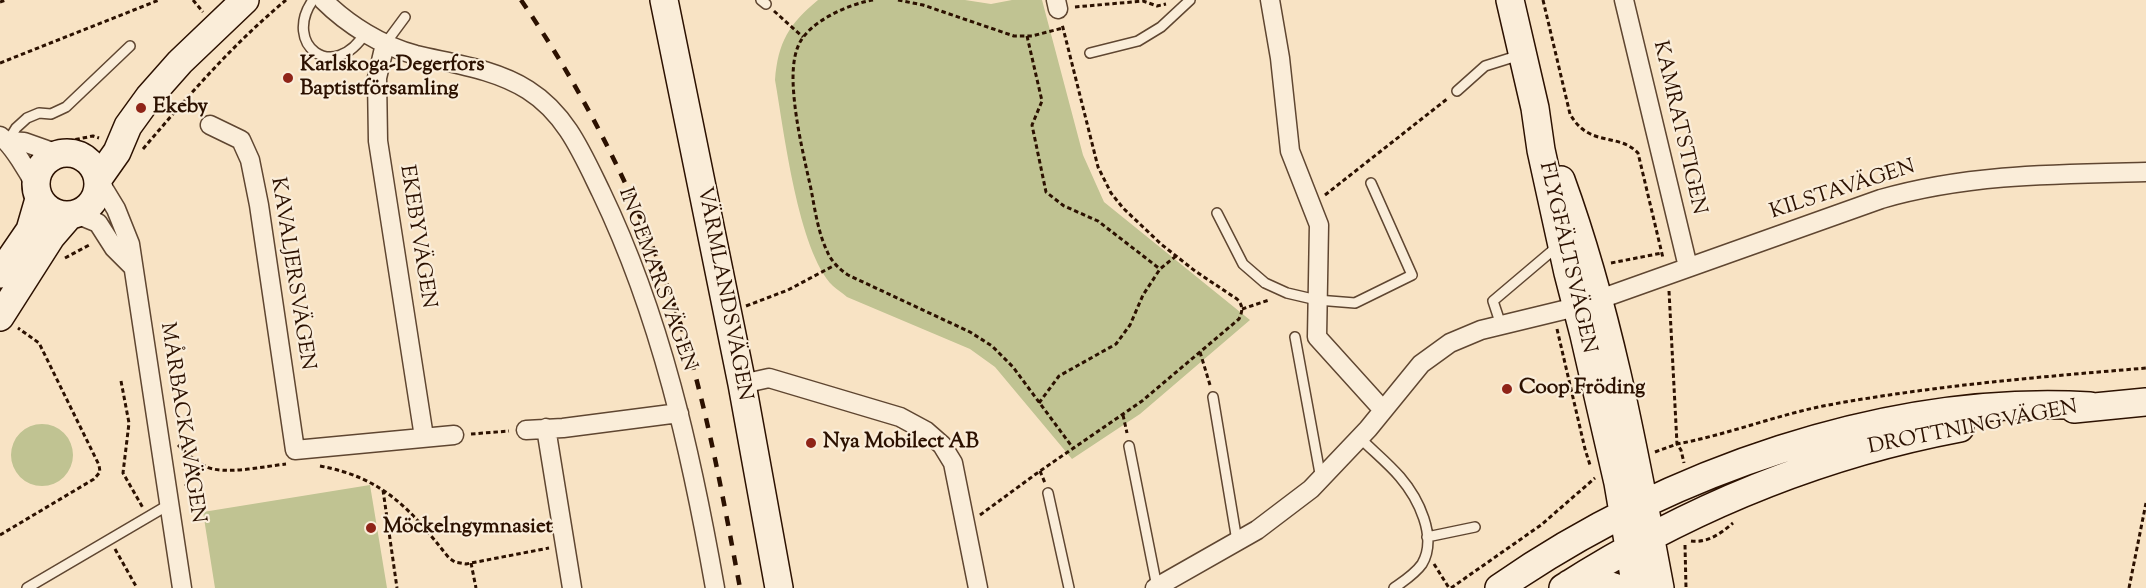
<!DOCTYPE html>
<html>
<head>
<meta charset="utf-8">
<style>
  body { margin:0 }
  canvas { display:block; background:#f8e3c4 }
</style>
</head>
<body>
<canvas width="2146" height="588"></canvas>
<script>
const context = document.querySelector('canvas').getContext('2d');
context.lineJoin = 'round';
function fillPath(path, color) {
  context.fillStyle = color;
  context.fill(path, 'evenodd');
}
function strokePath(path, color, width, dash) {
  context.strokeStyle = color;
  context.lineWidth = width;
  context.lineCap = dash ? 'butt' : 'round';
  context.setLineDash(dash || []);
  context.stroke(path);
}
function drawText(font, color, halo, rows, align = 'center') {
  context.font = font + ' "Sorts Mill Goudy",serif';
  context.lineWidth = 4.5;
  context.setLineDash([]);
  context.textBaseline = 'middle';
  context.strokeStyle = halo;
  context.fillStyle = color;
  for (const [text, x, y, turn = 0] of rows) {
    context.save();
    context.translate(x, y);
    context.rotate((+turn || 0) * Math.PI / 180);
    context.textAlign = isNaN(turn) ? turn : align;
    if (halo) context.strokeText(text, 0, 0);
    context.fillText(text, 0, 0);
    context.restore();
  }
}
const green = new Path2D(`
  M818,0h147l26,4 21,-4h30l41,155 21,47 146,118 -110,94 -68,45 -77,-92 -25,-18 -123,-52c-4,-4 -10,-7 -14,-11 -35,-35 -49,-155 -58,-206 3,-38 14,-56 43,-80z
  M11 455a31 31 0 1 1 62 0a31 31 0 1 1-62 0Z
  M370,485l17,103h-172l-12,-76z`);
const path = new Path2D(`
  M193,0l10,12
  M873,0c-24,4 -63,21 -74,44 -5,11 -6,23 -6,36 1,36 10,73 18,109 4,21 7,43 16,62 4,10 12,18 21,24l122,57 22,14 21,21 60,81
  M898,0l25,5 91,31h18l31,-8
  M1543,0l27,114c19,34 48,18 68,39l25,105
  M0,2l6,-2
  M1075,7l68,-6 14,5 9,-2
  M774,11l29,26
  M1027,36l15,65 -10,24 14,67 18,14 34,15 62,48
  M0,63l159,-63
  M188,96l14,15
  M68,141l25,-5 6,2
  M143,149c45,-53 90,-105 143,-149
  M1325,195l122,-96
  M65,258l26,-14
  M1611,263l51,-10
  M1669,291l8,153 4,6 3,13
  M746,306l42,-16 47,-25
  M1242,309l27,-9
  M1557,329l28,120 5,16
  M1200,352l10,33
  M121,381l8,42 -6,50 20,35
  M1039,403l20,-27 57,-32 14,-19 13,-30 17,-26 16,-13
  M1123,415l4,18
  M471,434l38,-3
  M178,445c8,8 17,16 27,21 17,10 61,0 81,-2
  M1655,452l22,-8c49,-9 97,-28 146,-38 107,-20 215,-29 323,-38
  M320,466c64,12 90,43 129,92l6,4 11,2 83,-16
  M1040,471l5,12
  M185,486l21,-19
  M383,490l14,98
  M980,515l60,-44 102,-70 97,-82c4,-8 4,-14 -2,-20l-42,-28 -34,-27 -38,-36 -12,-15 -13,-26 -36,-143
  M0,535l94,-56 6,-7 -1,-7 -60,-122 -21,-15
  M1691,541c17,2 29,-7 42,-18
  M1685,545l1,43
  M115,549l22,39
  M471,563l5,25
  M1434,564l15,24
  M1451,588l90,-63 54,-47
  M2129,588l17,-85`);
const lane = new Path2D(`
  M313,0c-31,44 20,85 53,32
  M761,0l5,4
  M385,44l20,-27
  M1090,53l48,-12 23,-14 29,-27
  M1457,91l28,-25 35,-11
  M8,141l8,-13 11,-10 12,-5 12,1 15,-7 64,-61
  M1217,213l26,51 22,19 22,10 30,7 38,3 57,-28 -41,-92
  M1501,325l-8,-24 59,-50
  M1295,337l26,142
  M1213,397l24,144
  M1360,438c13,13 28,25 40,39 18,21 38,60 22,87 -7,10 -18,17 -28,24
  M1129,446l28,141
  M1048,493l21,95
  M1427,537l48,-10
  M27,588l143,-84`);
const street = new Path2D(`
  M323,0c25,25 59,46 93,55 38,9 79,14 112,35 38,24 54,63 73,102 60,125 90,260 114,396
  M1056,0l2,9
  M1270,0l10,58 10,93 29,74 -2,112 66,73
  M1624,0l64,267
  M385,44l-8,34 1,63 46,296
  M210,125l31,15 9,20 9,45 36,245 159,-15
  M0,136c12,8 29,37 36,51
  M8,141l16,1 34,12
  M99,181l17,28 14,35 52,344
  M76,214l22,9 16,25 18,18
  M1600,299l281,-100c87,-25 175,-25 265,-27
  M742,384l27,-6 131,39 26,14 16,14 11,18 25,125
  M546,428l26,160
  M526,430l37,-2 116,-15
  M1155,588l102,-58 54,-41 57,-60 53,-65 29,-21 31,-13 95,-23`);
const secondary = new Path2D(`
  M664,0l78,384 37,204
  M1510,0l25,108 6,42 27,123 16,62 34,148 18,105
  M36 184a31 31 0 1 1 62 0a31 31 0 1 1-62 0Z
  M98,179l19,-27 11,-26 21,-29 31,-35 65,-62
  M1561,180c48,132 73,270 99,408
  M0,274l30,-44 9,-31
  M0,317l51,-80 19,-22
  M2074,409l72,-7
  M1569,584l33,-1 15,5
  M1499,588c166,-115 388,-194 591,-182
  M1563,588c122,-78 254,-133 397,-160`);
const rail = new Path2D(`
  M521,0c70,102 126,217 163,335 25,83 40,168 56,253`);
const markers = [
  [288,78,6,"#8f2418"],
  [141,108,6,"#8f2418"],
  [1507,389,6,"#8f2418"],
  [811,443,6,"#8f2418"],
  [371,528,6,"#8f2418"]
];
const poiNames = [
  ["Karlskoga-Degerfors",300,66],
  ["Baptistförsamling",300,90],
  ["Ekeby",153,108],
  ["Coop Fröding",1519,389],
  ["Nya Mobilect AB",823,443],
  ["Möckelngymnasiet",383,528]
];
const streetNames = [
  ["KAMRATSTIGEN",1678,128,77],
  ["KILSTAVÄGEN",1843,191,-18],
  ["EKEBYVÄGEN",416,237,81],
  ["FLYGFÄLTSVÄGEN",1566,258,77],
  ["KAVALJERSVÄGEN",291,274,81],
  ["INGEMARSVÄGEN",656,280,70],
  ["VÄRMLANDSVÄGEN",723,294,79],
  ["MÅRBACKAVÄGEN",181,423,81],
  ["DROTTNINGVÄGEN",1973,429,-11]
];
fillPath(green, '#c0c392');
strokePath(lane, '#5f4631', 12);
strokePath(street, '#5f4631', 21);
strokePath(secondary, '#2c1100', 30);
strokePath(path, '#2c1100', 3, [4.5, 3]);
strokePath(lane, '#faedd9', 9);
strokePath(street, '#faedd9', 18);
strokePath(secondary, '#faedd9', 27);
strokePath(rail, '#2c1100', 4.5, [10, 10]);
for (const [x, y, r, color] of markers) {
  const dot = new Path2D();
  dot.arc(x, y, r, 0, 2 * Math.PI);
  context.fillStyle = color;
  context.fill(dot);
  strokePath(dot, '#faedd9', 2);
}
drawText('bold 21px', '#2c1100', '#faedd9', poiNames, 'left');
drawText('21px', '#2c1100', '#faedd9', streetNames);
</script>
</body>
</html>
